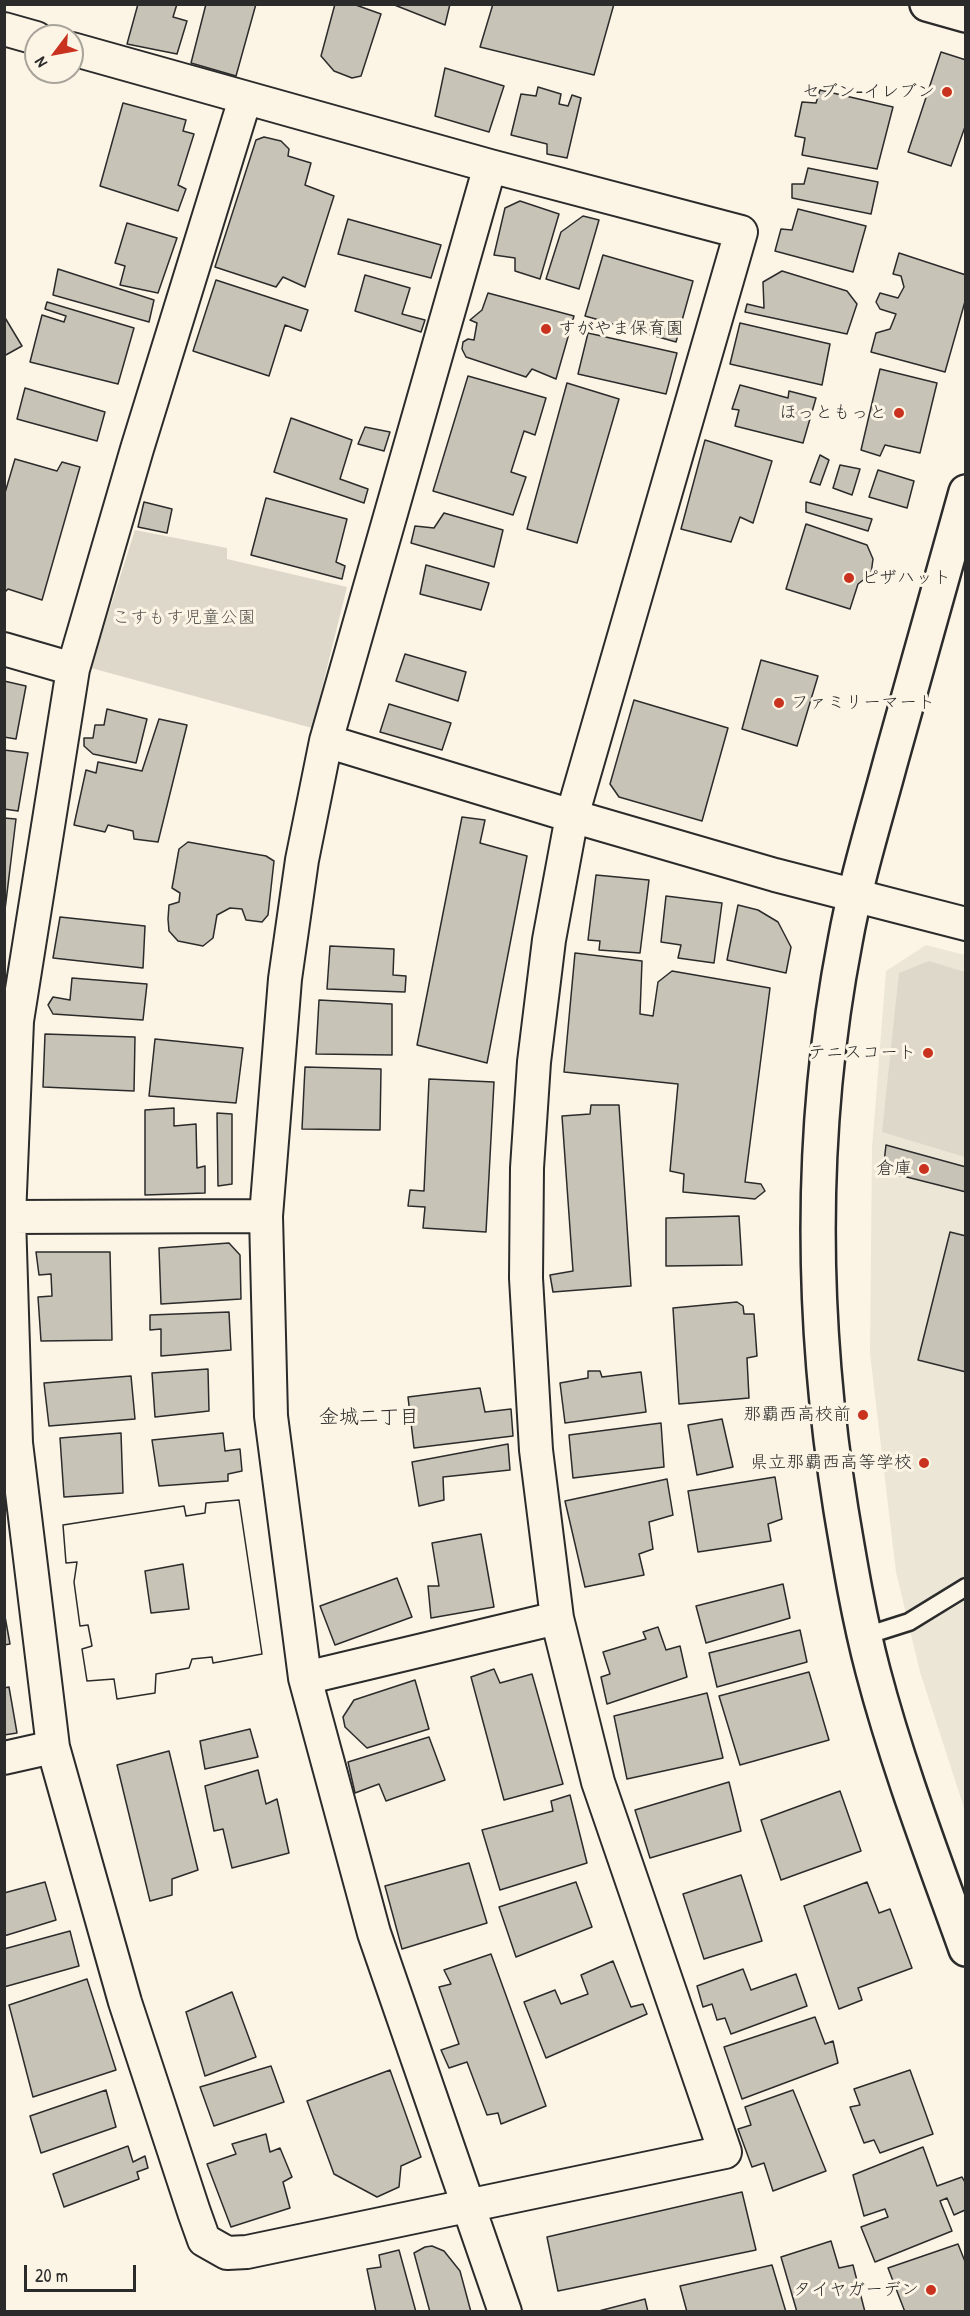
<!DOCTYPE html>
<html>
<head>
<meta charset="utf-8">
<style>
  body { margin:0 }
  #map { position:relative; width:970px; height:2316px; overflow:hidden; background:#fcf5e5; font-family:"Patrick Hand",sans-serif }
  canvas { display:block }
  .frame { position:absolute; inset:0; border:6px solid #2b2b2b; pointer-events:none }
  .north { position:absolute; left:24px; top:24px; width:60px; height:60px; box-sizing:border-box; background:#fcf5e5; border:2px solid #a8a49b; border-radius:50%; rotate:238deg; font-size:16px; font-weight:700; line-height:24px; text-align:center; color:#2b2b2b }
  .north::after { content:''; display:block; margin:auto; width:21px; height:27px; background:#c8321e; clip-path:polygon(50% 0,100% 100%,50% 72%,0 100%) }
  .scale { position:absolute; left:24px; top:2265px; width:112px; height:27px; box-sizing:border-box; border:3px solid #2b2b2b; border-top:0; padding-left:8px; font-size:18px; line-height:21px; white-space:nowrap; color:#2b2b2b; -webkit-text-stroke:4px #fcf5e5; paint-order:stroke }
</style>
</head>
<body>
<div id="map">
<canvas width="970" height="2316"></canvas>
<div class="frame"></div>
<div class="north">N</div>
<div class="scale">20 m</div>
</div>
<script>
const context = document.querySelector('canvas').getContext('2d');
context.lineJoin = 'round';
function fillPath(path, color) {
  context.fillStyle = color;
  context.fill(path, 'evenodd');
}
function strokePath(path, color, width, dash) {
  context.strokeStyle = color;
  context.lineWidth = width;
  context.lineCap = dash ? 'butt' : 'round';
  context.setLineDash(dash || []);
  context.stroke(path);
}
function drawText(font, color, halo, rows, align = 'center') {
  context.font = font + ' "Patrick Hand","Klee One",sans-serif';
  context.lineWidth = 6;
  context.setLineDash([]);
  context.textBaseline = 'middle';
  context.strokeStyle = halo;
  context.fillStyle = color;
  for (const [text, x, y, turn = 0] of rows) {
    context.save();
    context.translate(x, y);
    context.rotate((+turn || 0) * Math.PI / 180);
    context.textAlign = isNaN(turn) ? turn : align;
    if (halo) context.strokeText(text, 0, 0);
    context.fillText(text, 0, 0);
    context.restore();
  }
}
const built = new Path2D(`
  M926,945l39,10v856l-45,-139 -24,-100 -26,-218 2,-206 14,-177z`);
const green = new Path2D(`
  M135,530l92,18v11l120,28 -35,141 -221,-60z
  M929,961l36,11v185l-83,-25 17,-159z`);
const building = new Path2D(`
  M138,4h39l-4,13 14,4 -10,33 -50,-10z
  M206,4h50l-20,72 -45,-13z
  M335,4h18l28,10 -20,62 -9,2 -18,-7 -13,-15z
  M392,4h58l-5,21z
  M493,4h121l-20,71 -114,-28z
  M941,52l25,8v64l-15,42 -43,-14z
  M445,68l59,18 -15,46 -54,-16z
  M538,87l23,7 -2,10 9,2 4,-11 9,3 -14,60 -20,-4v-10l-36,-9 10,-41 15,2z
  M820,90l73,17 -16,62 -75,-14 3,-17 -10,-2 7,-34 14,1z
  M123,103l63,17 -3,11 11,3 -16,51 8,4 -8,22 -78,-25z
  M264,137l17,4 8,8 -1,7 23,7 -6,22 29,11 -29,91 -22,-10 -7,10 -61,-20 41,-127z
  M808,168l70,14 -7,32 -79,-16v-14h12z
  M520,201l39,13 -19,65 -25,-8v-13l-21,-3 11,-47z
  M798,209l68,17 -13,46 -78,-21 6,-22 11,1z
  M583,216l16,4 -20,69 -33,-10 15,-47z
  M348,219l93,26 -10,33 -93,-24z
  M127,223l50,15 -19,55 -38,-8 5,-19 -10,-3z
  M899,253l67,22v23l-21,74 -74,-20 5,-19 14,-4 6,-15 -16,-5 -4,-7 4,-9 18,5 6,-11 -3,-11 -8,-2z
  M603,255l90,26 -17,61 -91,-26z
  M58,269l96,31 -5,22 -96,-27z
  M782,271l65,20 10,13 -10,30 -102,-22 2,-8 17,4 -1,-26z
  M365,275l45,13 -8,26 23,6 -4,12 -66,-21z
  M216,280l92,30 -7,21 -16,-6 -16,51 -76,-25z
  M488,293l86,23 -18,63 -24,-10 -6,8 -60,-20 -4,-8 1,-7 5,-3 6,1 3,-17 -7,-3 12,-10z
  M47,302l87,26 -16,56 -88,-22 12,-47 22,7 2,-6 -21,-7z
  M4,316l18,30 -18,10z
  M740,323l90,21 -8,41 -92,-21z
  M588,333l89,20 -11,41 -88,-20z
  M880,369l57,14 -17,70 -35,-8 -5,11 -19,-6z
  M468,376l78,22 -11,37 -11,-4 -13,41 15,5 -13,38 -80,-24z
  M567,383l52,16 -42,144 -50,-14z
  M740,385l48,13 1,-7 27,7 -13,45 -68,-17 4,-16 -7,-1z
  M25,388l80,24 -8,29 -80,-22z
  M291,418l61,22 -12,39 28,10 -4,14 -90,-31z
  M365,427l25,5 -6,19 -26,-7z
  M705,440l67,21 -19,62 -13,-6 -9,25 -50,-13z
  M820,455l9,5 -9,25 -10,-3z
  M15,459l42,12 5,-9 18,5 -38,133 -34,-11 -4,4v-97z
  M840,465l20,4 -8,26 -19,-7z
  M878,470l36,11 -7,27 -38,-11z
  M266,498l81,21 -11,43 9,4 -3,13 -91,-24z
  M144,502l28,7 -5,24 -29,-6z
  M806,502l66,17 -4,12 -62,-19z
  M444,513l59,17 -9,37 -83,-24 4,-17 19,2z
  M806,524l61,21 6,14 -2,15 -13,10 -8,25 -64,-20z
  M426,565l63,18 -8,27 -61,-16z
  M405,654l61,18 -8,29 -62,-20z
  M761,660l57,16 -21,70 -55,-17z
  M4,681l22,5 -10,53 -12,-2z
  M634,700l94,28 -26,93 -83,-24 -9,-13z
  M389,704l62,19 -9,27 -62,-18z
  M107,709l40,10 -11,44 -43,-9 -9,-8v-8h9l2,-13h9z
  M159,719l28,6 -29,117 -24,-3 -1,-8 -25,-6 -3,7 -31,-7 12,-55 10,3 2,-11 44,9z
  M4,750l24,3 -10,58 -14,-2z
  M462,817l23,3 -5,23 47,13 -40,207 -70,-18z
  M4,818l12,1 -12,99z
  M188,842l78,14 8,5 -6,54 -6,7 -16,-2 -4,-11 -12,-1 -13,7 -4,23 -10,8 -25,-5 -9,-10 -1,-12 1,-14 10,-3 1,-9 -8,-5 7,-39z
  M596,875l53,5 -9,73 -41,-3 1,-9 -12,-1z
  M666,896l56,7 -8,60 -36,-5 3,-13 -20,-3z
  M738,905l20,5 20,12 13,25 -5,26 -59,-13z
  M60,917l85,9 -2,42 -90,-10z
  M330,946l64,3 -1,26 13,1 -1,16 -78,-3z
  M575,953l67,8 -2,53 13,2 5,-34 14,-11 98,17 -25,194 16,2 4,7 -10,8 -72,-7 1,-18 -14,-3 8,-87 -114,-12z
  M72,978l75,6 -4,36 -90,-6 -5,-9 5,-8 17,3z
  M319,1000l73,4v51l-76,-1z
  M45,1034l90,3 -1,54 -91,-4z
  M155,1039l88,9 -7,55 -87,-7z
  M305,1067l76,2 -1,61 -78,-1z
  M429,1079l65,3 -8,150 -63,-4 2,-21 -17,-1 2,-16 14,1z
  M591,1105h28l12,181 -78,6 -3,-17 23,-4 -11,-155 28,-2z
  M174,1108v18l22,-2 1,44 8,-2v27l-60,2v-85z
  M217,1113l15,1v70l-14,2z
  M886,1145l80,22v25l-83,-21z
  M739,1216l3,49 -76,1v-48z
  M950,1232l16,4v136l-48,-12z
  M229,1243l11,12 1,44 -80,5 -2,-56z
  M36,1252h74l2,88 -71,1 -3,-44 14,-1 -1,-22 -12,1z
  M737,1302l6,4 1,8h10l3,42 -10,2 2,40 -70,6 -6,-96z
  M229,1312l2,38 -70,6v-27l-11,1v-15z
  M208,1369l1,42 -54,6 -3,-44z
  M588,1371h12l2,6 39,-5 5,40 -81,11 -5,-40 28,-5z
  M131,1376l4,43 -86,7 -5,-43z
  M480,1388l5,24 26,-3 2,27 -99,12 -6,-51z
  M722,1419l11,48 -36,8 -9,-50z
  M661,1423l3,44 -91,11 -4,-43z
  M121,1433l2,60 -59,4 -4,-59z
  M223,1433l2,18 15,-2 2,22 -14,3v7l-69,5 -7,-46z
  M508,1444l2,26 -67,7 1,23 -25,6 -7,-44z
  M775,1477l7,42 -14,5 3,17 -73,11 -10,-61z
  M667,1479l6,36 -24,7 4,27 -14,5 5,21 -59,12 -20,-86z
  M239,1500l23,154 -49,9 -1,-6 -20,2 -3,9 -33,6 -1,19 -38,6 -3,-20 -27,2 -5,-32 10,-3 -4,-21 -8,1 -6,-44 3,-20 -11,1 -3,-38 121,-19 2,10 19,-3 1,-10zM183,1564l6,45 -38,4 -6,-42z
  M239,1500l23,154 -49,9 -1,-6 -20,2 -3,9 -33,6 -1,19 -38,6 -3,-20 -27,2 -5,-32 10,-3 -4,-21 -8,1 -6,-44 3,-20 -11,1 -3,-38 121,-19 2,10 19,-3 1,-10z
  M481,1534l13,73 -63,11 -3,-32h11l-7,-43z
  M397,1578l15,39 -77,28 -15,-39z
  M783,1584l7,34 -84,25 -10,-37z
  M4,1611l6,33 -6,1z
  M658,1627l8,23 14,-4 7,31 -80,27 -6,-27 9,-3 -7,-22 43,-13 -3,-7z
  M800,1630l7,32 -90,25 -8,-34z
  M494,1669l6,14 32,-9 31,110 -59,16 -33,-123z
  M809,1672l20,68 -89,25 -21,-69z
  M415,1680l14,49 -62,19 -22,-21 -2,-10 11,-17z
  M9,1687l8,46 -13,2v-47z
  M707,1693l16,65 -96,21 -13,-63z
  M250,1729l8,28 -53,12 -5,-28z
  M429,1737l16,43 -59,21 -7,-17 -24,9 -7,-31z
  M169,1751l29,119 -26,9v16l-22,6 -33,-136z
  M258,1770l8,34 11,-5 12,54 -57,15 -9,-39 -9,2 -9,-45z
  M729,1782l12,49 -91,27 -15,-48z
  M840,1791l21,60 -80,29 -20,-60z
  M570,1795l17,68 -87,27 -18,-60 71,-19 -2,-10z
  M469,1863l18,60 -85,26 -17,-63z
  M741,1875l21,66 -58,18 -21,-65z
  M45,1882l11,38 -52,16v-43z
  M576,1882l16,45 -76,30 -17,-50z
  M867,1882l12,31 11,-4 22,59 -54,20 4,12 -23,9 -35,-103z
  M70,1931l9,35 -75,21v-38z
  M491,1954l55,152 -45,18 -3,-11 -11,2 -20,-53 -18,6 -8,-18 18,-6 -20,-57 12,-3 -7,-14z
  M613,1961l18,46 12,-3 4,10 -101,44 -22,-56 31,-12 6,14 27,-10 -7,-19z
  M743,1969l8,21 45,-16 11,32 -76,28 -6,-16 -8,2 -5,-16 -9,3 -6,-21z
  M87,1979l29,91 -83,27 -24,-92z
  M232,1992l24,65 -51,19 -19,-64z
  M815,2017l10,27 8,-3 5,22 -96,36 -18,-52z
  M271,2066l13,36 -70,24 -14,-39z
  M390,2070l31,87 -20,9 -2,21 -22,10 -43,-23 -27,-73z
  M910,2070l23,64 -53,19 -6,-13 -10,3 -14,-36 10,-2 -6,-16z
  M106,2090l10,37 -75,26 -11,-37z
  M793,2090l33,81 -53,20 -9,-28 -12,4 -14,-38 13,-4 -6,-18z
  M266,2134l4,18 10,-4 12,29 -9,5 7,26 -59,19 -24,-63 29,-10 -4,-10z
  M128,2146l5,16 12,-6 3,12 -11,4 2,7 -75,28 -11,-33z
  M923,2147l14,39 25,-9 4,7v28l-1,-2 -11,5 -7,-17 -7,3 12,30 -77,31 -14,-35 27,-10 -3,-8 -21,7 -11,-41z
  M742,2192l14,58 -198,41 -11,-54z
  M831,2241l8,27 14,-3 12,47h-68l-16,-55z
  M958,2244l8,20v48h-61l-17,-44z
  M432,2246l12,5 16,20 11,41h-41l-16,-59 11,-6z
  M399,2250l17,62h-40l-9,-43 14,-2 -2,-12z
  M772,2265l14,47h-99l-7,-26z
  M645,2299l3,13h-53z`);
const service = new Path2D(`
  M865,1636l44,-14 57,-35`);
const minor = new Path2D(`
  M4,29l32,9
  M72,49l418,117 251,66 -169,584 -23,124 -15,122 -7,106 -1,110 10,172 21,168 41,164 127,370 -478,100 -20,1 -23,-13 -10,-28 -69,-210 -72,-255 -37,-304 -7,-226 8,-196 56,-352 64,-220 108,-350
  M490,166l-164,575 -24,119 -17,119 -19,237 5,200 34,262 69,255 131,379
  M4,649l69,20
  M326,741l246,75 203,59 191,49
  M9,1217l257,-1
  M305,1678l252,-60
  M4,1758l49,-11`);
const tertiary = new Path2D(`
  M927,4l39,11
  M966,492c-25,90 -50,179 -75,268 -16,60 -35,120 -46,182 -36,187 -34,380 -4,568 9,54 18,108 32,161 25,95 60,186 93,278`);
const markers = [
  [947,92,6,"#c8321e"],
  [546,329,6,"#c8321e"],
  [899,413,6,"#c8321e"],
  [849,578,6,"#c8321e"],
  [779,703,6,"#c8321e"],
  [928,1053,6,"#c8321e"],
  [924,1169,6,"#c8321e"],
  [863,1415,6,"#c8321e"],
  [924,1463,6,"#c8321e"],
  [931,2290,6,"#c8321e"]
];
const poiNames = [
  ["セブン-イレブン",935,92],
  ["すがやま保育園",558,329,"left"],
  ["ほっともっと",887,413],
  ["ピザハット",861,578,"left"],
  ["ファミリーマート",791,703,"left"],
  ["テニスコート",916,1053],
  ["倉庫",912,1169],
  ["那覇西高校前",851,1415],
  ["県立那覇西高等学校",912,1463],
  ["タイヤガーデン",919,2290]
];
const parkNames = [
  ["こすもす児童公園",184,618]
];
const neighbourhoodNames = [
  ["金城二丁目",369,1418]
];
fillPath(built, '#ece6d7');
fillPath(green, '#ded8ca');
fillPath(building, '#c8c3b7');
strokePath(building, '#2b2b2b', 1.5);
strokePath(service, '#2b2b2b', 21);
strokePath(minor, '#2b2b2b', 36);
strokePath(tertiary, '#2b2b2b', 38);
strokePath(service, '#fcf5e5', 16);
strokePath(minor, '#fcf5e5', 32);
strokePath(tertiary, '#fcf5e5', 33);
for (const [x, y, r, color] of markers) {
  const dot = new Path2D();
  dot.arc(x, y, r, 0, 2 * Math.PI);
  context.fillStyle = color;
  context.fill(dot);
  strokePath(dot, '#fcf5e5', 2);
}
drawText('18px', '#2b2b2b', '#fcf5e5', poiNames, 'right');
drawText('18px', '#585653', '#fcf5e5', parkNames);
drawText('20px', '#2b2b2b', '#fcf5e5', neighbourhoodNames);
</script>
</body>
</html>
